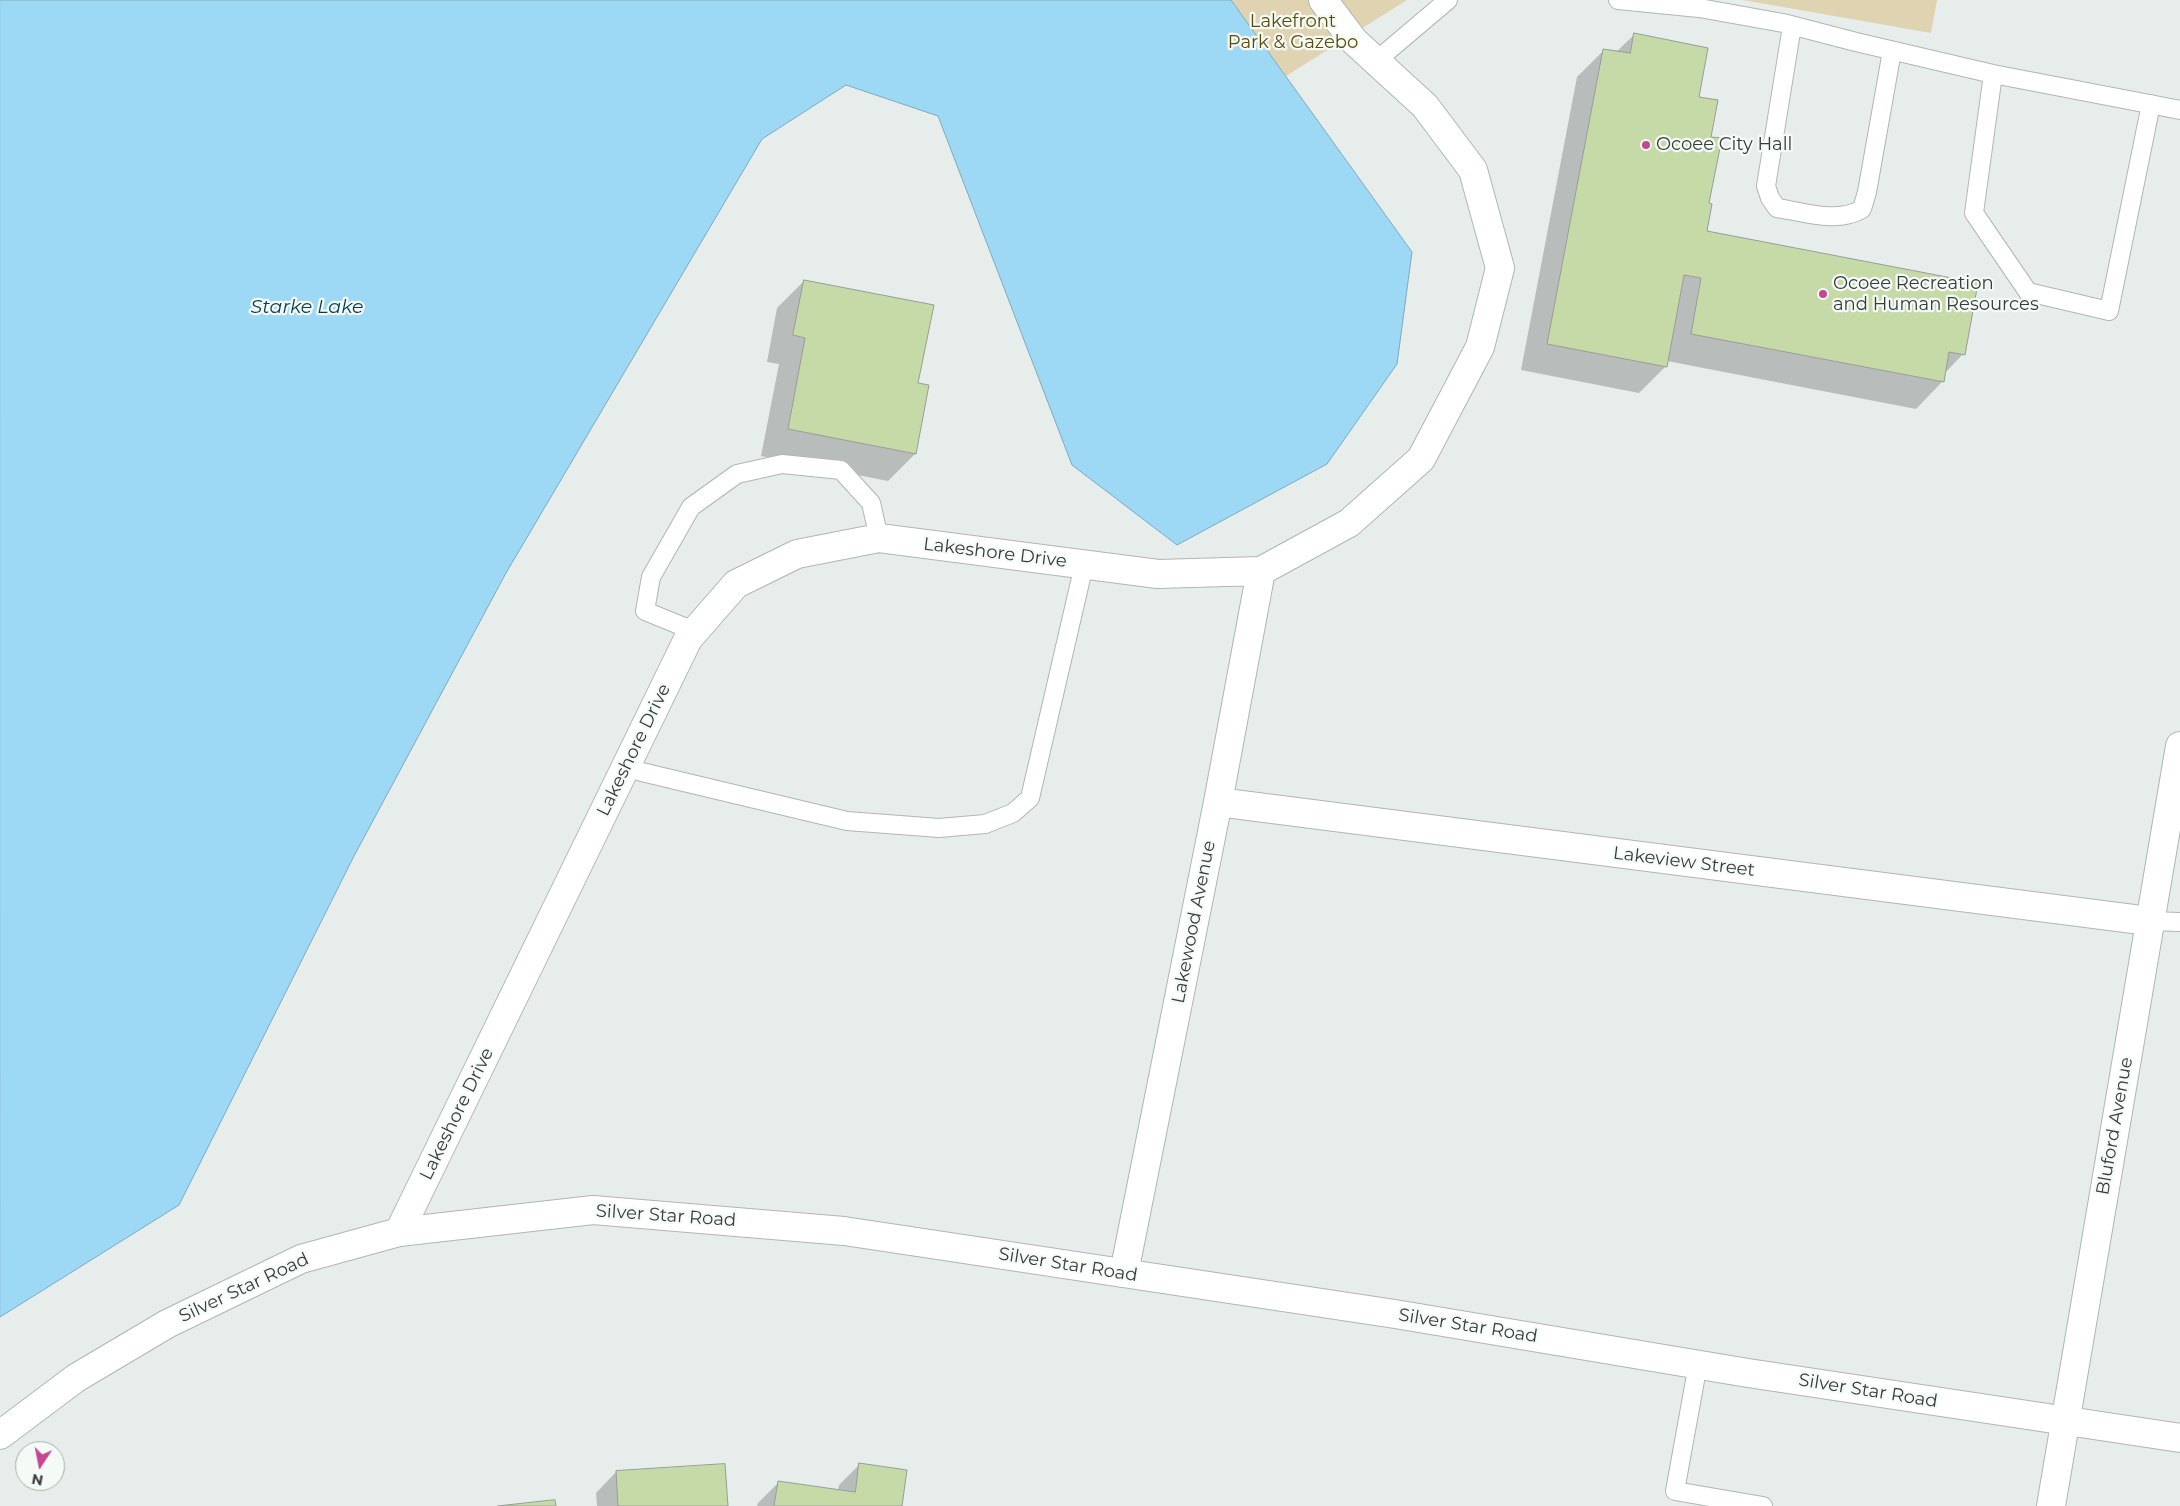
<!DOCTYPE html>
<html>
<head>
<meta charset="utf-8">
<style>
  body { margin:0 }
  #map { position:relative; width:2180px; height:1506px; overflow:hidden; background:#e7edea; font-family:Montserrat,sans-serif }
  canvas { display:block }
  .north { position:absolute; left:15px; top:1441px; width:50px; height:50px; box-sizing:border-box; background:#f4fbf7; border:1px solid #a9aeab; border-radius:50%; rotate:191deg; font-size:14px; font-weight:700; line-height:20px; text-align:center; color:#393b3a }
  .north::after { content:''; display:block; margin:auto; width:18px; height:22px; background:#c54794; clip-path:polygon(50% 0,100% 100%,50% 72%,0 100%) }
</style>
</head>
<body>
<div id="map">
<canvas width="2180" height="1506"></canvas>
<div class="north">N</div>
</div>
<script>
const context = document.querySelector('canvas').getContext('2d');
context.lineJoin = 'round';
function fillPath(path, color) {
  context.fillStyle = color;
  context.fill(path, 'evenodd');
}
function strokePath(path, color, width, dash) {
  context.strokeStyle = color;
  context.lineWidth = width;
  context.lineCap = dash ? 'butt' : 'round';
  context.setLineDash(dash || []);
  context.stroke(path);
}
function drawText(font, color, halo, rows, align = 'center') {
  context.font = font + ' Montserrat,sans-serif';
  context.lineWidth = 4.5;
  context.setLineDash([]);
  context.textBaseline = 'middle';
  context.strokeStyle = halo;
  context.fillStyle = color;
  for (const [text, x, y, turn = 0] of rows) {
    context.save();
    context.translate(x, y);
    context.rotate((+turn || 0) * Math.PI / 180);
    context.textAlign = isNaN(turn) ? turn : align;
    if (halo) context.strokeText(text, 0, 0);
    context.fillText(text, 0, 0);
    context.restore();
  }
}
const green = new Path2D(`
  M1231,0h176l-121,76z
  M1743,0h194l-6,33z`);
const water = new Path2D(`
  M0,0h1231l181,252 -15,112 -70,100 -150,81 -105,-80 -134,-349 -92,-31 -84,54 -256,434 -152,283 -175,349 -179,112z`);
const shadow = new Path2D(`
  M1634,35l64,63 11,40 -1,66 -3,28 258,122 -19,20 -2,8 -26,27 -249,-48 -1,5 -27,27 -118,-23 56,-293 27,-27 12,2z
  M804,281l113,103 11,2 -13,68 -27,27 -127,-25 18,-92 -12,-2 10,-54z
  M860,1464l41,42h-144l1,-3 20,-20 60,8 1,-6z
  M616,1472l111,34h-130l-1,-13z`);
const building = new Path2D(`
  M1634,33l74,15 -9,49 19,3 -7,37 11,1 -13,65 3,1 -5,27 271,52 -13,72 -16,-3 -5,30 -253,-48 10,-56 -17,-3 -17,92 -120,-23 56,-295 27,4z
  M804,280l130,25 -16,78 11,2 -13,69 -128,-25 17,-91 -12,-3z
  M859,1463l48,7 -5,36h-128l4,-25 77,11z
  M725,1464l3,42h-110l-2,-35z
  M555,1500l1,6h-58z`);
const lane = new Path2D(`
  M1618,0l81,8 84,15 73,19 137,32 187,36
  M1792,26l-26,160 4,12 7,10c27,4 60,16 85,1l5,-17 25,-141
  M1376,61l72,-61
  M1993,74l-19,139 54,79 81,19 42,-207
  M694,631l-49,-20 6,-34 40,-70 46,-33 45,-10 59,6 30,33 8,35
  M625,768l222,53 92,7 46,-4 28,-11 17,-15 54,-233
  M2149,921l31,1
  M1698,1364l-23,127 88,15`);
const street = new Path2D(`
  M1218,802l931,119
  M399,1232l289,-593 48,-55 61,-30 82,-16 279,36 103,-3 88,-48 72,-64 59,-112 20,-79 -27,-98 -48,-64 -71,-65 -31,-41
  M1124,1273l94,-471 43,-231`);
const secondary = new Path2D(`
  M0,1435l76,-57 91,-54 134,-65 98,-27 194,-22 251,21 551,83 353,59 432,65
  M2051,1506l129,-760`);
const markers = [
  [1646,145,5,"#c54794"],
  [1823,294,5,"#c54794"]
];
const parkNames = [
  ["Lakefront",1293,22],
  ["Park & Gazebo",1293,43]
];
const poiNames = [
  ["Ocoee City Hall",1656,145],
  ["Ocoee Recreation",1833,284],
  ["and Human Resources",1833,305]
];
const streetNames = [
  ["Lakeshore Drive",995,553,7],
  ["Lakeshore Drive",634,750,-64],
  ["Lakeview Street",1684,862,7],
  ["Lakewood Avenue",1194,922,-79],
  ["Lakeshore Drive",457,1114,-64],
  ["Bluford Avenue",2115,1126,-80],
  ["Silver Star Road",666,1216,4],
  ["Silver Star Road",1068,1265,9],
  ["Silver Star Road",244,1288,-25],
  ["Silver Star Road",1468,1326,9],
  ["Silver Star Road",1868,1391,9]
];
const waterNames = [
  ["Starke Lake",307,307]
];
fillPath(green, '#dfd3b1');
fillPath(water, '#9dd8f4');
strokePath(water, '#7fa9bc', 1);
fillPath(shadow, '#0003');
fillPath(building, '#c6daa7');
strokePath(building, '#999c96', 1);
strokePath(lane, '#b0b6b2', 20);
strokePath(street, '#b0b6b2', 30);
strokePath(secondary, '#b0b6b2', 30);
strokePath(lane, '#fff', 18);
strokePath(street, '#fff', 28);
strokePath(secondary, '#fff', 28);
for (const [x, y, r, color] of markers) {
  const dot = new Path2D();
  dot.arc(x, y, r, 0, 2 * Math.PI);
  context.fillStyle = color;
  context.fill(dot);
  strokePath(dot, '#f4fbf7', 2);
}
drawText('18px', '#5d4a08', '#f4fbf7', parkNames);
drawText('18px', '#393b3a', '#f4fbf7', poiNames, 'left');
drawText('18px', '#393b3a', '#f4fbf7', streetNames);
drawText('italic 19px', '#083b4f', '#f4fbf7', waterNames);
</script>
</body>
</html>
